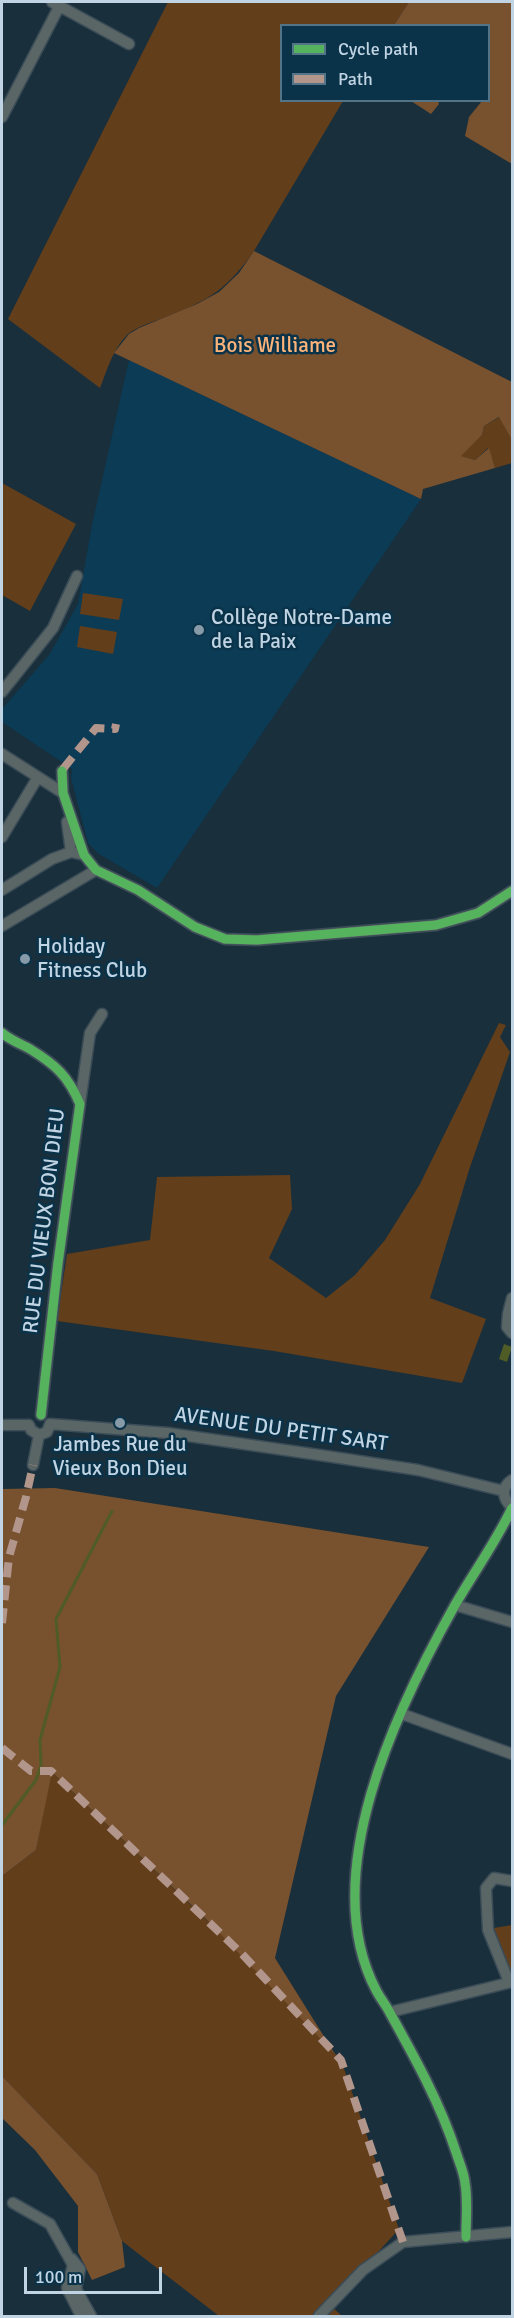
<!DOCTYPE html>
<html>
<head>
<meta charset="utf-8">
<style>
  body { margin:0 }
  #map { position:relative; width:514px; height:2318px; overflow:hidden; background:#192f3b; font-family:Signika,sans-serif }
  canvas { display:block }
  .frame { position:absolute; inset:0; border:3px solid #c0d4e3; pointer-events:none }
  .legend { position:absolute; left:280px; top:24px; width:210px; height:78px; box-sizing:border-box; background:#0a334a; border:2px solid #537387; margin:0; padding:8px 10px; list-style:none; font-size:18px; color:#c0d4e3 }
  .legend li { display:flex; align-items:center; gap:12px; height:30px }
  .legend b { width:30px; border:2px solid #537387 }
  .scale { position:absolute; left:24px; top:2267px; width:138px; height:27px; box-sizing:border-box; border:3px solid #c0d4e3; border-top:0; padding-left:8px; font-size:18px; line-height:21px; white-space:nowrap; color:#c0d4e3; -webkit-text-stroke:4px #0a334a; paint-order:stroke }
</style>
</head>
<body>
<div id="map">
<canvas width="514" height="2318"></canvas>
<div class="frame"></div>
<ul class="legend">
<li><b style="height:8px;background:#56b35d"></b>Cycle path</li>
<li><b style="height:8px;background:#b2968c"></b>Path</li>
</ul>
<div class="scale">100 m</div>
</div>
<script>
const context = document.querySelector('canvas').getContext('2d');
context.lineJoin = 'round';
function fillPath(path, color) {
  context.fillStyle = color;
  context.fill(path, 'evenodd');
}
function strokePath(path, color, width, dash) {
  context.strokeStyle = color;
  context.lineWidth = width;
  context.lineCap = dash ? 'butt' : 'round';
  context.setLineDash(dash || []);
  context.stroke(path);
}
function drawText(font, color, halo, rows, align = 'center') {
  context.font = font + ' Signika,sans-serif';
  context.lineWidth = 5;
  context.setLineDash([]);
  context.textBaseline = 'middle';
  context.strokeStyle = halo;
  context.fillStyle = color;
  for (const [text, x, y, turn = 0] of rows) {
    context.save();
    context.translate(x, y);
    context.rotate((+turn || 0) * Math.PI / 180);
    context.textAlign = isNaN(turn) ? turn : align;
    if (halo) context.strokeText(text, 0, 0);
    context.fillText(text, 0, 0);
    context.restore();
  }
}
const built = new Path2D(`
  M129,360l292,139 -264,389 -58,-34 -11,-11 -17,-65 1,-9 -70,-47v-13l47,-54 29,-51 14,-79z`);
const green = new Path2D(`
  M168,2h241l-15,23 -112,1v74l61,1 -89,150c-26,37 -44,49 -86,65 -13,6 -30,9 -41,19 -14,14 -20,35 -27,53l-92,-69z
  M500,417l12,23v23l-17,5 -7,-20 -13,12 -15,-4 22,-21 2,-9z
  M2,483l74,41 -46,87 -28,-16z
  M83,593l40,6 -4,21 -39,-6z
  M80,626l37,6 -4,22 -36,-7z
  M499,1023l7,2 -6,12 10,15 -41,118 -39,128 56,21 -24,64 -188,-32 -217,-30 10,-67 83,-14 7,-63 133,-2 2,34 -23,49 57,40 29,-23 30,-35 35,-56z
  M51,1771l191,183 99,106 58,169 -69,76 12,11h-123l-97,-75 -25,-67 -95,-98v-200l34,-26z
  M512,1925v49l-12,-27 -6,-19z`);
const forest = new Path2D(`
  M409,2h103v162l-47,-28 4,-19 13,-16 6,-1v-74l-94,-1z
  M411,101h27l1,3 -8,10z
  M254,251l258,131v58l-13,-23 -15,9 -2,9 -21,21 14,4 14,-12 6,20 -72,21 -2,10 -307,-146 15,-19 10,-6 58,-24 22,-12 20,-19z
  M55,1488l374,59 -93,149 -61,262 60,96 -129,-135 -154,-147 -16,78 -34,26v-387z
  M2,2076l95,98 25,67 3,26 -33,13 -14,-28v-46l-43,-56 -33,-32z`);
const water = new Path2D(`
  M504,1344l8,3 -5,15 -8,-3z`);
const stream = new Path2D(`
  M2,1825l34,-45 5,-14 -1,-26 20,-73 -4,-48 56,-108`);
const minor = new Path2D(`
  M52,2l77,42
  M2,117l58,-112
  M2,692l51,-64 24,-52
  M2,754l61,39
  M62,771l1,22 21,62 12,15 42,20 57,37 30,12 32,1 179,-15 42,-12 34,-22
  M67,822l4,30
  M2,837l36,-60
  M2,890l50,-31 19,-7 13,3
  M2,926l94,-56
  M2,1033c8,7 19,11 28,16 26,16 38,27 50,55l-22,159 -17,152
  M80,1103l10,-70 12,-19
  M512,1298l-4,16 -1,13 5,6
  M50,1424l118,9 165,24 85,13 86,21
  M2,1425h27
  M29,1425l2,5 8,5 8,-3 3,-8
  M33,1465l6,-30
  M512,1480c-11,7 -10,19 0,27
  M455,1605l57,17
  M402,1714l110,40
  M509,1982l-21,-52 -2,-42 8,-10 18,3
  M390,2012l122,-30
  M13,2203l37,21 23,41 -6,23 14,28
  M466,2237c0,-18 2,-37 -1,-54 -1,-11 -6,-21 -9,-31 -16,-49 -41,-94 -66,-139 -4,-8 -10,-15 -14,-23 -60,-115 21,-282 79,-385 19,-33 41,-63 57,-97
  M72,2259l8,10 -4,20 15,27
  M319,2316l44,-46 40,-28 109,-10`);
const quiet = new Path2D(`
  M63,769l33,-41 19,1 1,-5
  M2,1623l7,-66 17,-60 7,-32
  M2,1748l29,23h20l191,183 99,106 62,182`);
const cycleway = new Path2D(`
  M62,771l1,22 21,62 12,15 42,20 57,37 30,12 32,1 179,-15 42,-12 34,-22
  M2,1033c8,7 19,11 28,16 26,16 38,27 50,55l-22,159 -17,152
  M466,2237c0,-18 2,-37 -1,-54 -1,-11 -6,-21 -9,-31 -16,-49 -41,-94 -66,-139 -4,-8 -10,-15 -14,-23 -60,-115 21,-282 79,-385 19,-33 41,-63 57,-97`);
const markers = [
  [199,630,6,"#869aa8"],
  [25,959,6,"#869aa8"],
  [120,1423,6,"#869aa8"]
];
const parkNames = [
  ["Bois Williame",275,346]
];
const poiNames = [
  ["Collège Notre-Dame",211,618],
  ["de la Paix",211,642],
  ["Holiday",37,947],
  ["Fitness Club",37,971],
  ["Jambes Rue du",120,1445,"center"],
  ["Vieux Bon Dieu",120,1469,"center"]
];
const streetNames = [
  ["RUE DU VIEUX BON DIEU",45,1221,-83],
  ["AVENUE DU PETIT SART",281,1430,8]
];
fillPath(built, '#0b3b55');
fillPath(green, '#633e1b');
fillPath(forest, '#78512f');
fillPath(water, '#505c26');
strokePath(stream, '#505c26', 3);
strokePath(minor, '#3a4c57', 13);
strokePath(minor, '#5a6565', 10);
strokePath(quiet, '#b2968c', 8, [15, 8]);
strokePath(cycleway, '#56b35d', 9);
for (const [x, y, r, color] of markers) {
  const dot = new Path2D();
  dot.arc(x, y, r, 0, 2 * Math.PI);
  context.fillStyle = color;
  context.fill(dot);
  strokePath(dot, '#0a334a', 2);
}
drawText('21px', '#ffb479', '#0a334a', parkNames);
drawText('21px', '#c0d4e3', '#0a334a', poiNames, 'left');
drawText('21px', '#c0d4e3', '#0a334a', streetNames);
</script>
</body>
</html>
